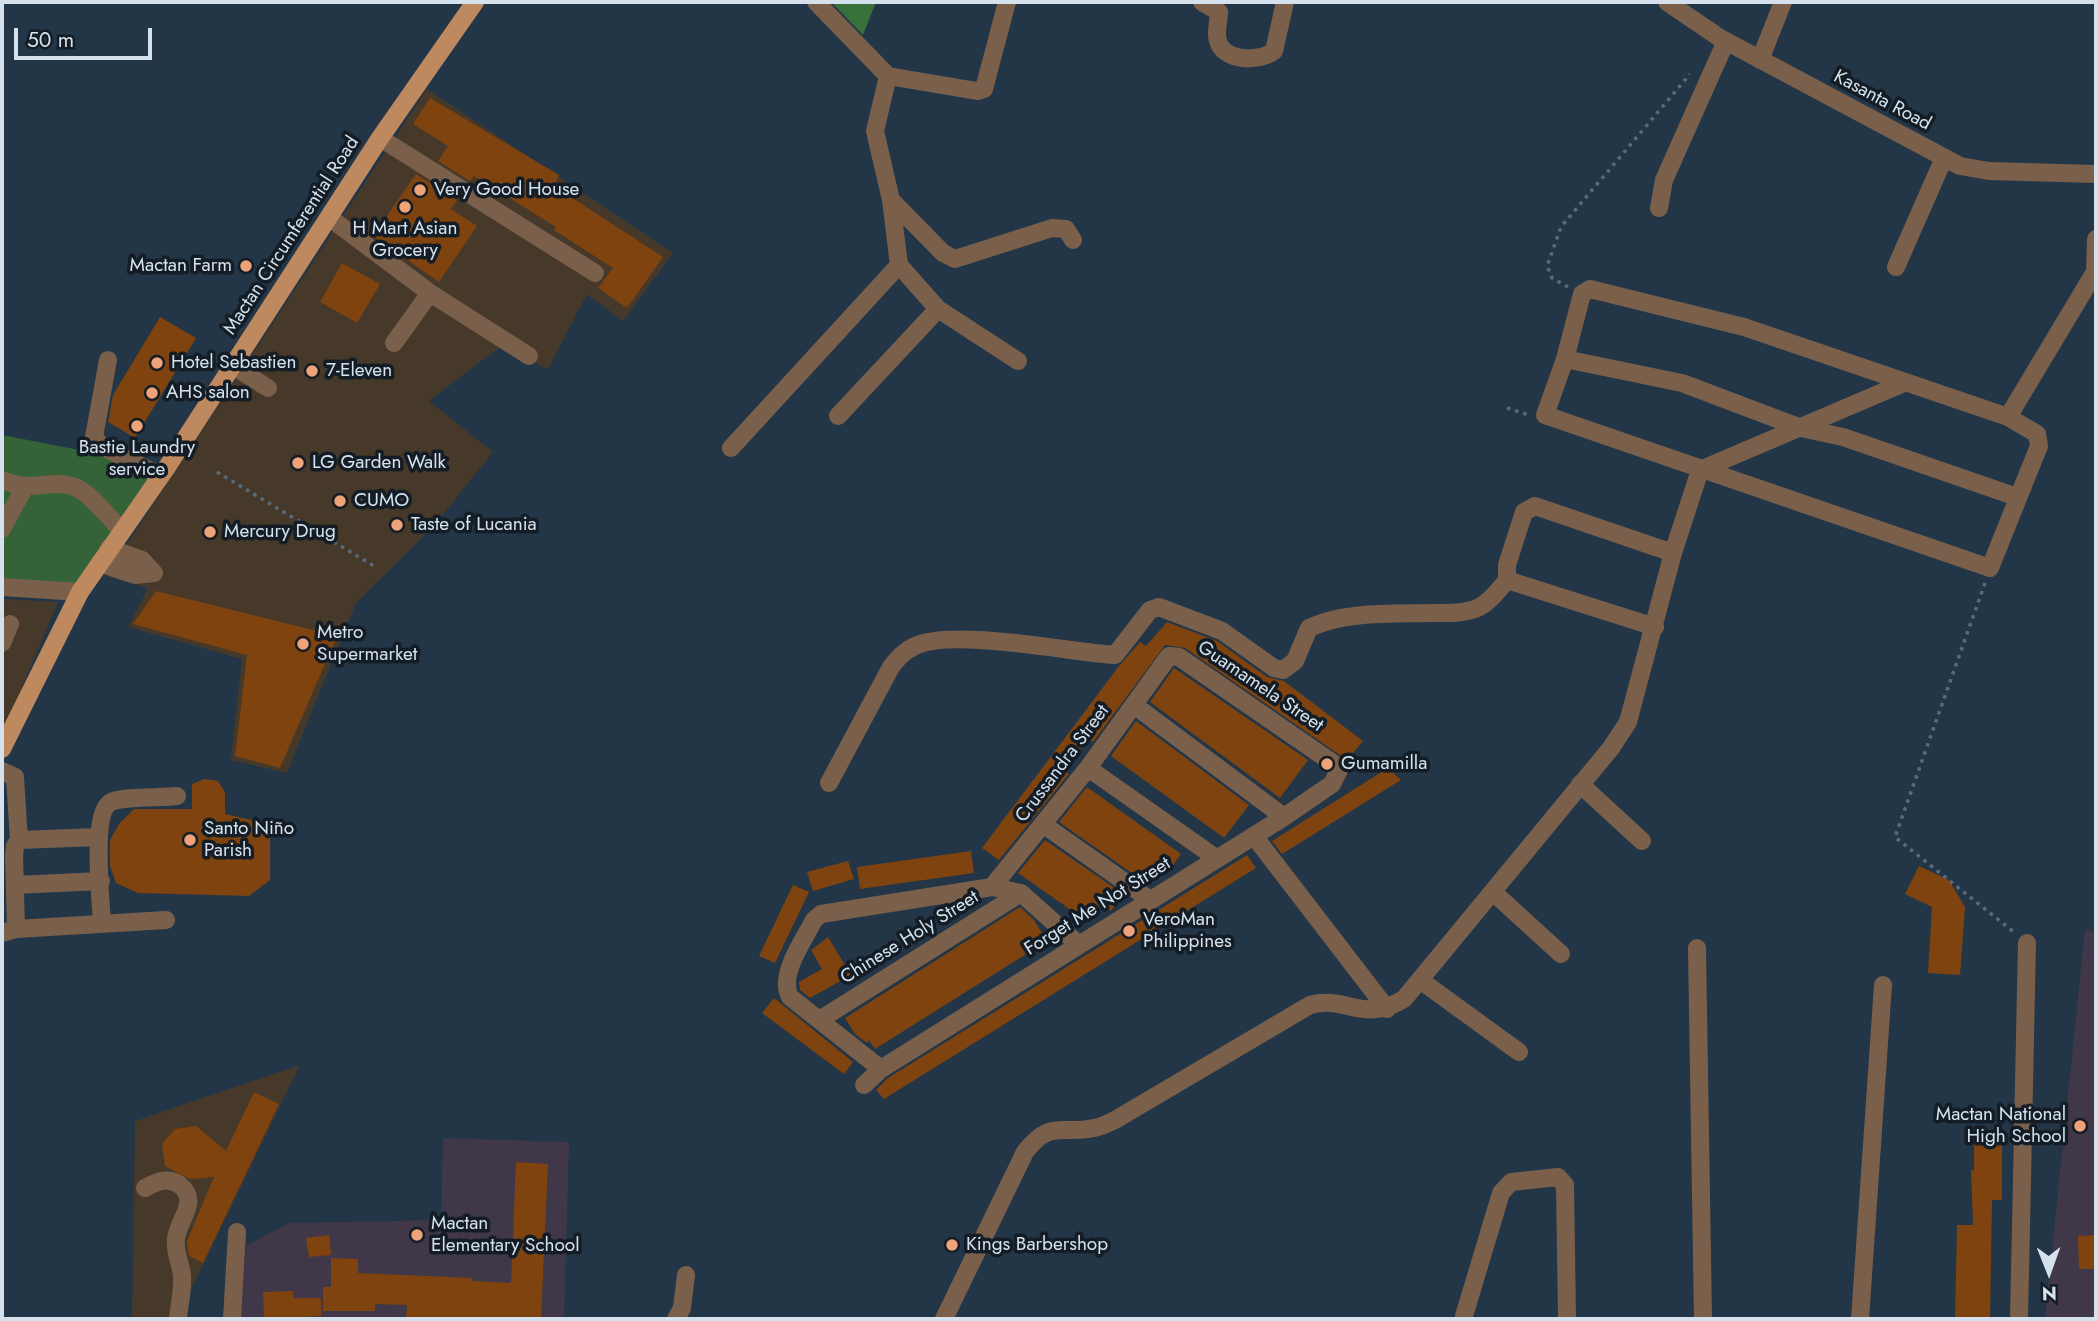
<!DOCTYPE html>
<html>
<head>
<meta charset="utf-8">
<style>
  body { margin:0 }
  #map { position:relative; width:2098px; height:1321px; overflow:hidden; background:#223648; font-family:Jost,sans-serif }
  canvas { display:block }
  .frame { position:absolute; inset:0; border:4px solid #d5e2ed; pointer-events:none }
  .north { position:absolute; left:2014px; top:1237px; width:70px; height:70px; -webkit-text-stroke:5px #141c25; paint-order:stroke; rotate:179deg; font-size:19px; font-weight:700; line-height:28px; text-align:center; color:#d5e2ed }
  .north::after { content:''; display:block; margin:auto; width:24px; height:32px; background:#d5e2ed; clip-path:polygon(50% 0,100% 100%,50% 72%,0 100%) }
  .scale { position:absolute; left:14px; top:28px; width:138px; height:32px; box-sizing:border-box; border:4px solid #d5e2ed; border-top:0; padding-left:9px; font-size:21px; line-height:24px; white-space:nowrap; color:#d5e2ed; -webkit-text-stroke:5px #141c25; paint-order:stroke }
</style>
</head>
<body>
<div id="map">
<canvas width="2098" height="1321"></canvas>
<div class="frame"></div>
<div class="north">N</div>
<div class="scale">50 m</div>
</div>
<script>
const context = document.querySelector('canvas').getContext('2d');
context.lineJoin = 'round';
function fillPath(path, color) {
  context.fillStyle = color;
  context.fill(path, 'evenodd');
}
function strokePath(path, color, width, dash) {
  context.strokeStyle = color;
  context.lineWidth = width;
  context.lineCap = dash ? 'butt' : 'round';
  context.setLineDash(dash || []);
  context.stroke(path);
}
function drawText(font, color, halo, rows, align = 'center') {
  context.font = font + ' Jost,sans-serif';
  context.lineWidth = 7;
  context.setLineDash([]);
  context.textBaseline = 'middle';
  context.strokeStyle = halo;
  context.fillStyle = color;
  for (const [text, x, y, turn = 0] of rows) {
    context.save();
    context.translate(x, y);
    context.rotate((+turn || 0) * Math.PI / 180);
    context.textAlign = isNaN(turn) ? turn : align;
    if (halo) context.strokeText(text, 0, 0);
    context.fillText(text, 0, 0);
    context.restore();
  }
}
const commercial = new Path2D(`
  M427,89l246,164 -50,68 -36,-27 -39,75 -47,-23 -72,55 64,51 -61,76 -76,75 -69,170 -56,-13 11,-101 -114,-32 20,-39 -42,-12z
  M2,599l56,3 -56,133z
  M300,1065l-114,235 -1,19h-53l3,-198z`);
const education = new Path2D(`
  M2085,929l11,4v386h-51z
  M443,1138l126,4 -5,177h-324l6,-73 43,-23 152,-3z`);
const green = new Path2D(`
  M2,435l165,32 -87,125 -78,-7z`);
const forest = new Path2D(`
  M831,2h45l-13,33z`);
const building = new Path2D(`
  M430,98l129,77 -5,11 109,71 -36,51 -29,-20 15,-20 -59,-38 2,-3 -82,-51 -4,5 -32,-20 10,-15 -35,-22z
  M416,174l41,26 -6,9 26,17 -38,56 -66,-46z
  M342,263l38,21 -23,39 -37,-21z
  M160,317l36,21 -61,100 -27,-16 5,-27z
  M156,591l181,45 -57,132 -45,-12 12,-101 -114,-31z
  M1167,622l50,19 50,36 17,4 79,60 -16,19 -162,-112 -20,-3 -72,97 -5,-3 -24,32 5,3 -70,86 -17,-12 137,-182 21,-24 6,4z
  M1174,668l134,92 -28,38 -130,-96z
  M1136,721l113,84 -25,33 -113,-82z
  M1388,768l13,12 -119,74 -10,-13z
  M204,779l14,2 7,11v22l31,7 14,14v45l-21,16 -111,-3 -22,-10 -6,-17v-26l9,-16 15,-15h58v-25z
  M1087,787l94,67 -12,17 -11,-8 -12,16 -8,-6 -2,3 -77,-54z
  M1045,840l78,54 -12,17 -10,-7 -13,18 -70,-49z
  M971,851l3,22 -114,16 -3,-22z
  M1247,855l9,13 -372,231 -8,-9 12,-12z
  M848,861l6,18 -41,12 -6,-19z
  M1919,866l30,14 16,27 -5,68 -32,-2 4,-66 -27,-13z
  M793,885l16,7 -34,71 -16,-7z
  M1020,907l14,13 13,21 -172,108 -6,-9 -2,3 -12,-9 -10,-16z
  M828,937l23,38 -41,23 -10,-8 -1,-8 23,-13 -11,-19z
  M774,998l79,64 -9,12 -82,-61z
  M254,1092l25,12 -76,159 -14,-7 -2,-15 27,-64 -24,2 -20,-10 -5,-3 -3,-22 13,-15 21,-3 30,25z
  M1974,1140h28v60h-10l-2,119h-35l2,-94h16l-2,-55h3z
  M516,1162l32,2 -7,155h-135l1,-14 -32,-1v7h-52v-24h8v-29l27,1v14l114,5v3l39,2z
  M329,1235l2,20 -22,2 -3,-19z
  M2096,1235v34h-17l-1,-33z
  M293,1291v7h28v18l-57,3 -1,-27z`);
const path = new Path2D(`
  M1568,287l-16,-9 -5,-12 14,-39 129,-153
  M1507,408l22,7
  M217,472l157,94
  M1985,583l-90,254 120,96`);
const minor = new Path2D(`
  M816,2l72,74 89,15 7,-2 23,-87
  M1202,2l17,10c0,9 -4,20 -1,29 6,21 42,21 56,10l11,-49
  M1667,2l53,36 240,128 29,5 107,3
  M1760,60l23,-58
  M380,138l215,135
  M891,200l52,53 12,6 97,-31 14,1 7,11
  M1659,208l5,-28 62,-139
  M330,218l100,75 99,63
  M1896,267l48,-109
  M1590,289l154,38 264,90 29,17 2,12 -49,122 -445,-153 20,-56 17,-65z
  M938,309l80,52
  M394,343l36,-50
  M1565,359l117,24 119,45 42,9 174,60
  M108,360l-14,77 7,9 60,30
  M233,366l35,22
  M838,416l100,-107 -39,-44 -8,-65 -16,-69 13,-55
  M2008,417l87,-145 1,-33
  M731,448l168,-183
  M2,480c30,14 49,-3 75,8 17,8 30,29 44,41
  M2,529l22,-41
  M109,548l33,12 12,13
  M99,563l36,12 19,-2
  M2,587l78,5
  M1655,627l-148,-47v-15l17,-53 11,-6 138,47
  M2,643l8,-19
  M1134,705l150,112
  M1088,768l128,90
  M2,771l13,6 4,63
  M829,783l62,-116c7,-9 13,-16 24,-21 37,-18 154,6 200,9l35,-45 9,-3 63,24 52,37 9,2 12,-9 14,-33c36,-17 84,-14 123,-15 14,0 29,1 43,-4 13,-5 23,-18 32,-29
  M1580,784l62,57
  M1044,825l105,74
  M1254,836l133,173
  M15,885l86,-4
  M1493,892l68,62
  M102,924c-1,-22 -11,-112 9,-122 13,-6 50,-4 66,-6
  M16,929l-2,-73 1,-10 4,-6 79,-3
  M2,933l14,-4 150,-9
  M1697,948l6,371
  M1420,980l99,72
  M821,1019l200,-126
  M881,1069l-91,-72c-12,-22 14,-57 24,-77l7,-6 171,-27 29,6 57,51
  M864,1085l17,-16 403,-252 48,-33 8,-16 -161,-111 -10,-1 -81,112 -96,119
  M145,1188c11,-6 23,-12 35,-3 20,17 -2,34 -4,54 -2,13 5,24 6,37 1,14 -3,30 -4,43
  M1464,1316l37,-123 10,-11 47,-5 7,8 2,134
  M232,1319l5,-87
  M676,1319l6,-11 4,-33
  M944,1319l81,-167c26,-33 35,-17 69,-24 7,-1 15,-5 21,-8l195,-115c37,-10 51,19 94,-6l207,-251 17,-26 45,-169 27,-83 204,-87
  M1860,1319l23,-334
  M2019,1319l8,-376`);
const major = new Path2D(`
  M2,749l78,-157 87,-125 213,-329 95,-136`);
const markers = [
  [420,190,7,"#efa378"],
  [405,207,7,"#efa378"],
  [246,266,7,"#efa378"],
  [157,363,7,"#efa378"],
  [312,371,7,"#efa378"],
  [152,393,7,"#efa378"],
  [137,426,7,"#efa378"],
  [298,463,7,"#efa378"],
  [340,501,7,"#efa378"],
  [397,525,7,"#efa378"],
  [210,532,7,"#efa378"],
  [303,644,7,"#efa378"],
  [1327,764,7,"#efa378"],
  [190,840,7,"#efa378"],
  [1129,931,7,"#efa378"],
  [2080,1126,7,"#efa378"],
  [417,1235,7,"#efa378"],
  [952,1245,7,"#efa378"]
];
const streetNames = [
  ["Kasanta Road",1882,101,28],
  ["Mactan Circumferential Road",292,236,-57],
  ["Guamamela Street",1260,687,34],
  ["Crussandra Street",1063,764,-53],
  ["Forget Me Not Street",1098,907,-32],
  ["Chinese Holy Street",910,938,-32]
];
const poiNames = [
  ["Very Good House",434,190],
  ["H Mart Asian",405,229,"center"],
  ["Grocery",405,251,"center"],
  ["Mactan Farm",232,266,"right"],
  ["Hotel Sebastien",171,363],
  ["7-Eleven",326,371],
  ["AHS salon",166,393],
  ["Bastie Laundry",137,448,"center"],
  ["service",137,470,"center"],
  ["LG Garden Walk",312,463],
  ["CUMO",354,501],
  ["Taste of Lucania",411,525],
  ["Mercury Drug",224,532],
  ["Metro",317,633],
  ["Supermarket",317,655],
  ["Gumamilla",1341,764],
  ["Santo Niño",204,829],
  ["Parish",204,851],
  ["VeroMan",1143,920],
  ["Philippines",1143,942],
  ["Mactan National",2066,1115,"right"],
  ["High School",2066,1137,"right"],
  ["Mactan",431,1224],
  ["Elementary School",431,1246],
  ["Kings Barbershop",966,1245]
];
fillPath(commercial, '#46392a');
fillPath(education, '#403748');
fillPath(green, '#336337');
fillPath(forest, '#37703b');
fillPath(building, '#7e430e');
strokePath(path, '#596b7b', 3.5, [3.5, 5]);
strokePath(minor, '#7a604b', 18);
strokePath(major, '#bf895f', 18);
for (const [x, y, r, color] of markers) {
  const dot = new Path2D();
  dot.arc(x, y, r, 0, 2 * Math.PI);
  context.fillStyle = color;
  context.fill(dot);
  strokePath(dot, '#141c25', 2.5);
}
drawText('19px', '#d5e2ed', '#141c25', streetNames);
drawText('19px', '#d5e2ed', '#141c25', poiNames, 'left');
</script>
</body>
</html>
